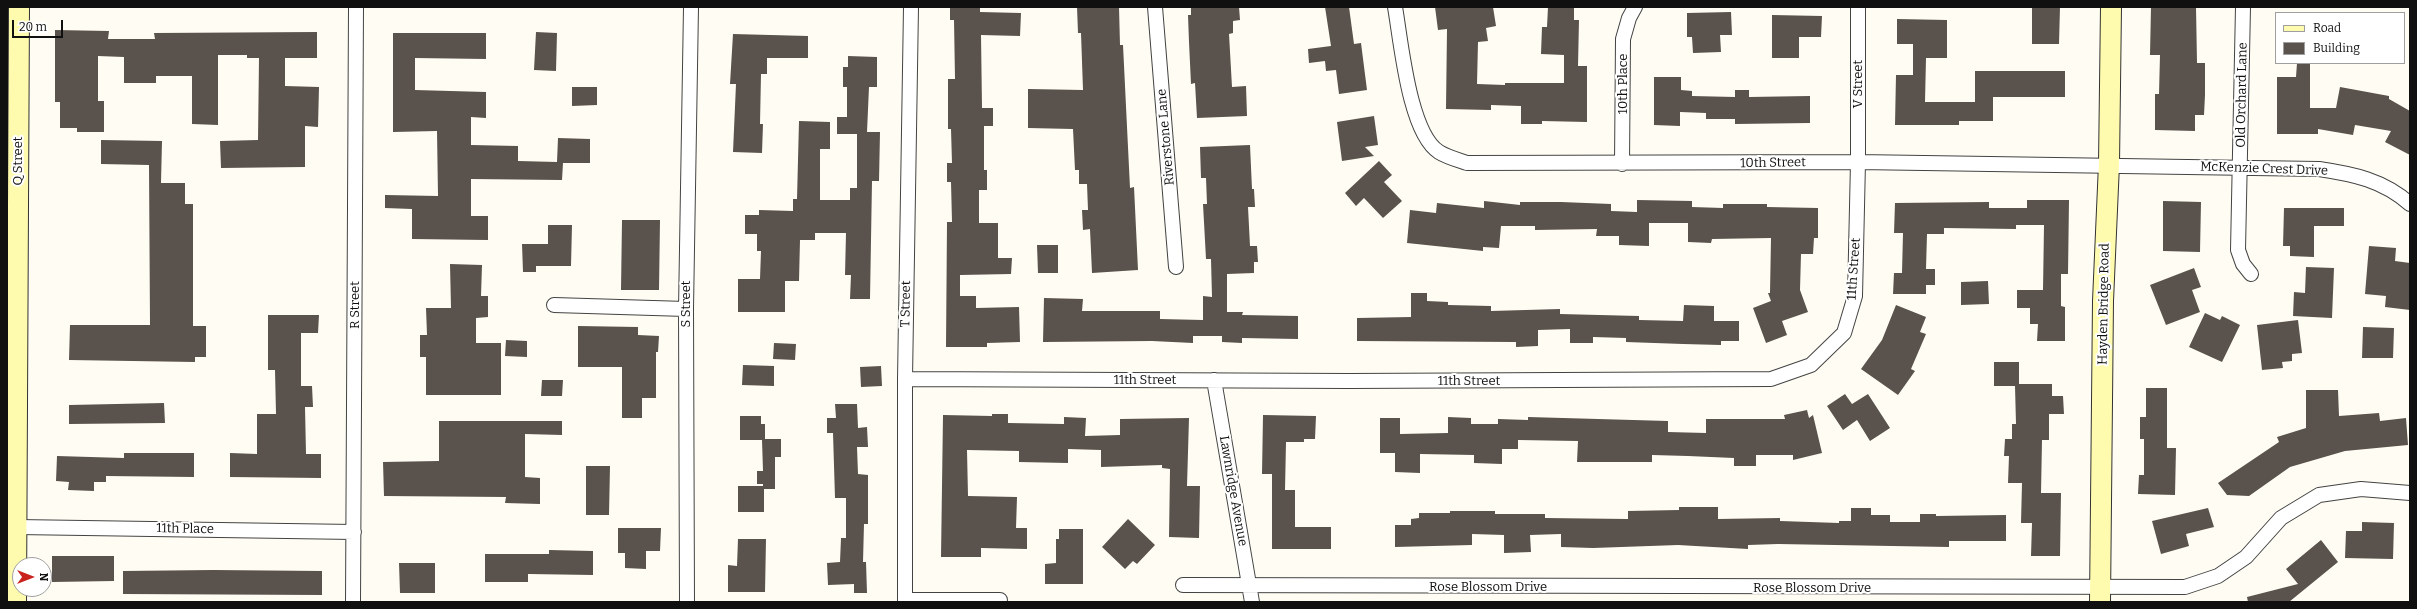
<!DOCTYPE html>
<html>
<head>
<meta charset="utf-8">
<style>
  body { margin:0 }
  #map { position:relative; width:2417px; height:609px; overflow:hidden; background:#fffdf3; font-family:Bitter,serif }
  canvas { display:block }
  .frame { position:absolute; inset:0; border:8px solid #101010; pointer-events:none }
  .legend { position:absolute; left:2275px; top:12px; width:130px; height:52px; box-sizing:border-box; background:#fff; border:1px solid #9f9f9f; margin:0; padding:5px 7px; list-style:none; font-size:12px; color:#101010 }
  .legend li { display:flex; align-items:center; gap:8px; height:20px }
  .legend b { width:20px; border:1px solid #9f9f9f }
  .north { position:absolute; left:12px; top:557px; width:40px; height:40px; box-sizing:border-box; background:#fff; border:1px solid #9f9f9f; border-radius:50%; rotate:90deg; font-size:11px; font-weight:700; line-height:16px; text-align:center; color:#101010 }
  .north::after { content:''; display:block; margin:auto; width:14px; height:18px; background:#c9221f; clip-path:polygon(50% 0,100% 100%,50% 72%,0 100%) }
  .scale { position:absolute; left:12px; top:20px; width:51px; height:18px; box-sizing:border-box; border:2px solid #101010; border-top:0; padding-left:5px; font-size:12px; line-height:14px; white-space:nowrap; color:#101010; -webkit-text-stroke:3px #fff; paint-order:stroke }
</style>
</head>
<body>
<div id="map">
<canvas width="2417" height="609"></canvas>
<div class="frame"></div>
<ul class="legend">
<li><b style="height:5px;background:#fffbae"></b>Road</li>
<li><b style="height:11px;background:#5a524c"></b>Building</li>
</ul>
<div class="north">N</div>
<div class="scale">20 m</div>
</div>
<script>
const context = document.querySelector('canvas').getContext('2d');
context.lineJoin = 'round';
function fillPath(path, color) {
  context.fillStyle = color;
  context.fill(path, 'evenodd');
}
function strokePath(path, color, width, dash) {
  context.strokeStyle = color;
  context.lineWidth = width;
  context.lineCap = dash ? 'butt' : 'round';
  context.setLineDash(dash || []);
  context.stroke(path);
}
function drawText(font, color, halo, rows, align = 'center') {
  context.font = font + ' Bitter,serif';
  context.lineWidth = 4;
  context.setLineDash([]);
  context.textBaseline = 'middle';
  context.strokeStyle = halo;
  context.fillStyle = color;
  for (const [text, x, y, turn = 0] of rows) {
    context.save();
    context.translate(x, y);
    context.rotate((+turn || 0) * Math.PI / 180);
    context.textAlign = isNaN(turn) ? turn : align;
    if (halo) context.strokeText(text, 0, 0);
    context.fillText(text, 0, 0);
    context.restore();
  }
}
const building = new Path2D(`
  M950,7h30v5l41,1 -1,23 -39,-1 1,73h11v18h-9v44h3v20h-8v33h19v35h14l-1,16 -51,1v21h16v12l43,-1 1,35 -33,1v4h-41l1,-125h5l-1,-40h-4v-19h5l-1,-34h-3v-50h7l-1,-59h-4z
  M1077,7h42l1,38h3l7,143 4,-1 4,83 -46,3 -2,-44 -7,1 -1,-20h6l-1,-26h-8v-14h-4l-2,-41 -45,-1v-39l55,1 -2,-57h-3z
  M1191,7h48l1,13 -7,1v12l-4,1 3,53 14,-1 1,30 -50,2 -2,-35 -4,1 -2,-42 -1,-27h3z
  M1325,7h24l5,37 7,-1 6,47 -28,4 -3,-24 -10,1 -1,-10 -16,2 -1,-14 23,-3z
  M1435,7h58l3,19 -10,2 2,13 -10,1 -1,42 28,1v-2h59v-28l-23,-1 1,-27h5l1,-20 26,1v12h5l-1,46h9v56l-45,-1v3h-21v-18l-30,-1v5l-45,-1 1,-80 -9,1z
  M2032,7h28l-1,37h-27z
  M2151,7h45l1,56h8v32l-1,20h-9v16l-40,-1v-36h4l1,-39h-10z
  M1731,12l1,23h-12l1,17 -28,1 -1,-16h-5v-24z
  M1772,15l50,1 -1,21h-22v21h-27z
  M1897,19l50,1v38h-21l-1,44h50v-31h90v26h-72v24h-34v4h-64l1,-50h17v-31h-16z
  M55,30l54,1 -1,8h47l-1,-6 163,-1v26h-32v28l34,1 -1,40 -13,-1v41l-84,1 -1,-27 38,-1 1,-82h-12v-3h-29v70l-26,-1v-48h-36v7h-32v-26l-26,-1v45h6v31h-27v-4h-17v-26h-5z
  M536,32l21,1 -1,38 -22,-1z
  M393,33h93v26l-71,-1v32l71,2v26l-15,-1v28l47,1v15l39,1 1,-24 32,1v24h-27l-1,17 -91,-1v37h17v24l-76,-1v-30l-27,-1v-13l53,1 -1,-65 -44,1z
  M733,34l75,2v22h-41v16h-6l-1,50h3l-1,29 -29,-1 3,-68h-6z
  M848,56l29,1v30h-8l-2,45h13l-1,49h-7l-2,118h-20l1,-24h-6l1,-42h-31v7h-15l-1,41h-14v31h-47v-33h22l1,-28h-4v-17h-12v-19h14v-5l34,1v-12h4l2,-78 31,1v27h-10v51h30v-12h7v-54h-20v-17h10v-30h-4v-20h5z
  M2297,63h13v45h26l4,-21 49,9v3l21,12v44l-25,-13 6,-11 -36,-6 -2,10 -35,-6v5h-41v-57h19z
  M1654,77h27v13l11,1v5l43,1v-7h14v7l61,-1v27l-75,1v-5h-29v-6l-26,-1v14l-26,-1z
  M572,87h25v18l-25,1z
  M1374,116l4,29 -13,2 9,9 -32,5 -5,-39z
  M101,140l61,1 -1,42h24v21h8v122h13v31h-11v5l-126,-2 1,-35h80l-1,-160 -48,-1z
  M1250,145l2,44h2l1,18h-7l2,39h7l1,16h-4v11l-27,1v38h16l-1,3 56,1v23l-56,-1v5l-20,-1v-6h-29v7l-41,-2 -109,1 1,-44 39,1 -1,12h78v8l43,1v-24l9,1 -1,-38h-5l-3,-55h4l-1,-26h-5l-1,-31z
  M1379,161l13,14 -8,7 18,19 -19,17 -19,-20 -8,8 -11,-13z
  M1637,200l55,1v6l31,1v-4h44v3l51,1v30h-4l-1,16h-12l-1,36 8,22 -26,9 5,14 -21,8 -13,-35 18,-7 -3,-8h2l1,-55 -59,1 -1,4 -23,-1v-19h-39v23l-30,-1v-9h-23l1,-7 -62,1v-4h-34l-2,22 -16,-1v4l-76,-8 3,-33 26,3 1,-10 47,5v-7l36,4v-3h41l50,2v7l26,1z
  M2027,200h42l-1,74h-7v32l4,1v34h-28l1,-17h-8v-16h-13v-18h26l1,-65h-28v4l-72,-1v6h-17l-1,35h9v16h-9v9h-33l1,-21h8l1,-40h-9l1,-30 94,-1v6h38z
  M2163,201l38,1 -1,50 -37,-1z
  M2284,208h60v18h-30v31l-24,-1v-10h-7z
  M622,220h38l-1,70h-38z
  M548,225h24l-1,41h-35v6h-13l-1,-28h26z
  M1037,245h21v28h-20z
  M2369,246l27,2 -1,13 15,2v47l-25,-3 1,-11 -21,-2z
  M450,264l32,1 -1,31h7v21l-12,1v25h25v52h-75v-38h-6v-22h7l-1,-27h25z
  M2306,267l28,1 -2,50 -39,-2 1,-24 11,1z
  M2194,268l7,19 -9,3 8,22 -34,13 -16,-40z
  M1988,281l1,23 -28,1v-23z
  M1411,293h16v8l21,1v3l43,1v5l69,-2v5l79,2v4l44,1 1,-16 30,1v15h25v20h-18v4l-38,-1 -57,-2v-4l-33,-1v6h-23v-14l-32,1v16l-22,1v-5l-159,-1v-23l54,-1z
  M1896,305l30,12 -6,15 6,2 -15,35 4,2 -17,24 -37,-26 21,-29z
  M2205,313l15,7 2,-4 18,9 -18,37 -33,-15z
  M268,315h51l-1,18h-17v53h11l1,21h-8l1,47h15v24l-91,-1v-24l27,1v-40h19l-1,-44h-7z
  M2298,320l4,33 -10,1v7l-10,1 1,6 -21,2 -5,-45z
  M578,326l60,1v8l21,1 -1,16h-2v46h-14v20h-20v-51h-44z
  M2363,327l31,1 -1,30h-31z
  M506,340l21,1v16l-22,-1z
  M774,343l22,1 -1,16 -22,-1z
  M1994,362h25v22h33v12h11l1,18h-15v26h-7l-1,53h20l-1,63h-29l1,-33h-11l1,-40h-14l1,-27h-5l1,-17h7v-15h4l-1,-38h-21z
  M743,365l31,1v20l-32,-1z
  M881,366l1,20 -21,1 -1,-20z
  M542,380h21l-1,16h-21z
  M2146,388h21v60h9l-1,47 -37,-1 1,-19h5v-36h-4v-22h6z
  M2306,390h32l1,26 40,-3 1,8 26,-3 2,27 -63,6 -55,16 -41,29 -22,-1 -9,-12 61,-41 -2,-5 29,-9z
  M1845,394l7,10 16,-10 22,34 -20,13 -13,-21 -14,10 -16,-24z
  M164,403l1,20 -96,1v-19z
  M835,404h22l1,24 9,-1 1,20h-11l1,27 10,1v49h-4l-1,38h3l1,31h-13v-9l-26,1 -1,-22 13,-1 1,-24h5v-40h-11l-2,-65h-6v-15h9z
  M1807,410l2,8 4,-3 9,38 -29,7v-5h-37v11h-22v-8l-46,-2 -36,-1v7h-75l1,-21 -60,-1v9h-16v15l-28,-1v-8l-54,-1v19l-25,-1v-19h-15v-35h20v16l48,-1v-16l23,1v6h27v-5l30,1v-3l140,4v11l38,1v-14h79l-1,-4z
  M992,414h16v9l56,1v-7l22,1 -1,18 35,-1v-16l69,-1 -2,68h13l-1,52 -30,-1 1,-68 -8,-1v-3l-61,2v-17l-33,-1v14l-49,-1v-11l-52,-1 1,46 49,1 -1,31h11v21l-46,-1v9h-40l2,-142 49,1z
  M1263,415l53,1 -1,23h-11v3h-18l-1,48h10v37h36v22h-59v-75h-10z
  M740,416h21v8h4v15h16v18h-6v32h-11v23h-26v-26h25v-2h-6v-13h6l-1,-31h-22z
  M439,421h123v14l-37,-1v43l15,1v26l-35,-1 1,-6 -122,-1 -1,-34 56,-1z
  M124,453h70v24l-88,-1v6h-12v9l-26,-1 1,-8 -13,-1 1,-25 67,2z
  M586,466h24l-1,49h-23z
  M1679,507h39v12l62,-1v3l59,2v-2h12v-13h20v7h19v7h30v-8h16v2l70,-1v26h-57v6l-171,-3 -30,1v4l-70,-4 -85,3 -32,-1v-13l-31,1 1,17 -27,1v-18l-32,-1v11l-77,2v-22h16v-6l8,-1v-5h31v-2h45v3h50v4l83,1v-8l51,-1z
  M2208,508l6,19 -28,7 3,12 -28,8 -9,-33z
  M1128,519l27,26 -18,19 -4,-3 -8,8 -23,-22z
  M2362,522l32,1 -1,36 -48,-1 1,-27h16z
  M618,528h43l-1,23h-14v18l-21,-1v-15h-7z
  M1059,529h24v55h-38v-20l11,-1v-24h3z
  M738,539h28l-1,53h-37v-27l9,1z
  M2321,540l17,22 -49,40h-41l-1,-5 51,-13 -12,-15z
  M549,550l44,1v24l-65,-1v8h-43v-28h64z
  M52,556h62v25l-62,1z
  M399,563h36v30h-35z
  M213,570l109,1v24l-199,-1v-23z`);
const street = new Path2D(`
  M1155,7l21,260
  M1395,7c6,34 14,126 44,145 8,5 19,8 28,11l391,-1 461,7c34,5 64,11 91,35
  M2243,7l-5,243 5,14 8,10
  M1622,164l1,-125 6,-21 6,-11
  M554,305l132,4
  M905,379l444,2 422,-2 40,-14 33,-32 11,-37 3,-134v-155
  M1214,380l38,222
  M17,527l337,5
  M1183,585l1002,2 33,-11 28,-19 35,-39 38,-23 42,-6 49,4
  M905,600h95
  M353,602l3,-595
  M687,602l-1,-293 5,-302
  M905,602v-223l6,-372`);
const secondary = new Path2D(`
  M16,602l3,-595
  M2100,602l3,-301 6,-137 2,-157`);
const streetNames = [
  ["10th Place",1623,84,-90],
  ["V Street",1858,84,-90],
  ["Old Orchard Lane",2242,95,-89],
  ["Riverstone Lane",1166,137,-95],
  ["Q Street",18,161,-90],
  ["10th Street",1773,163,-1],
  ["McKenzie Crest Drive",2264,169,2],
  ["11th Street",1854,269,-86],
  ["S Street",686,304,-90],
  ["T Street",906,304,-89],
  ["Hayden Bridge Road",2104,304,-89],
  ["R Street",355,305,-90],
  ["11th Street",1145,380],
  ["11th Street",1469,381],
  ["Lawnridge Avenue",1233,491,80],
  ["11th Place",185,529,1],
  ["Rose Blossom Drive",1488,587],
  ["Rose Blossom Drive",1812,588]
];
fillPath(building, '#5a524c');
strokePath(street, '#434343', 16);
strokePath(secondary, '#323232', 22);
strokePath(street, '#fff', 14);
strokePath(secondary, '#fffbae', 20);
drawText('13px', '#101010', '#fff', streetNames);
</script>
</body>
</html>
